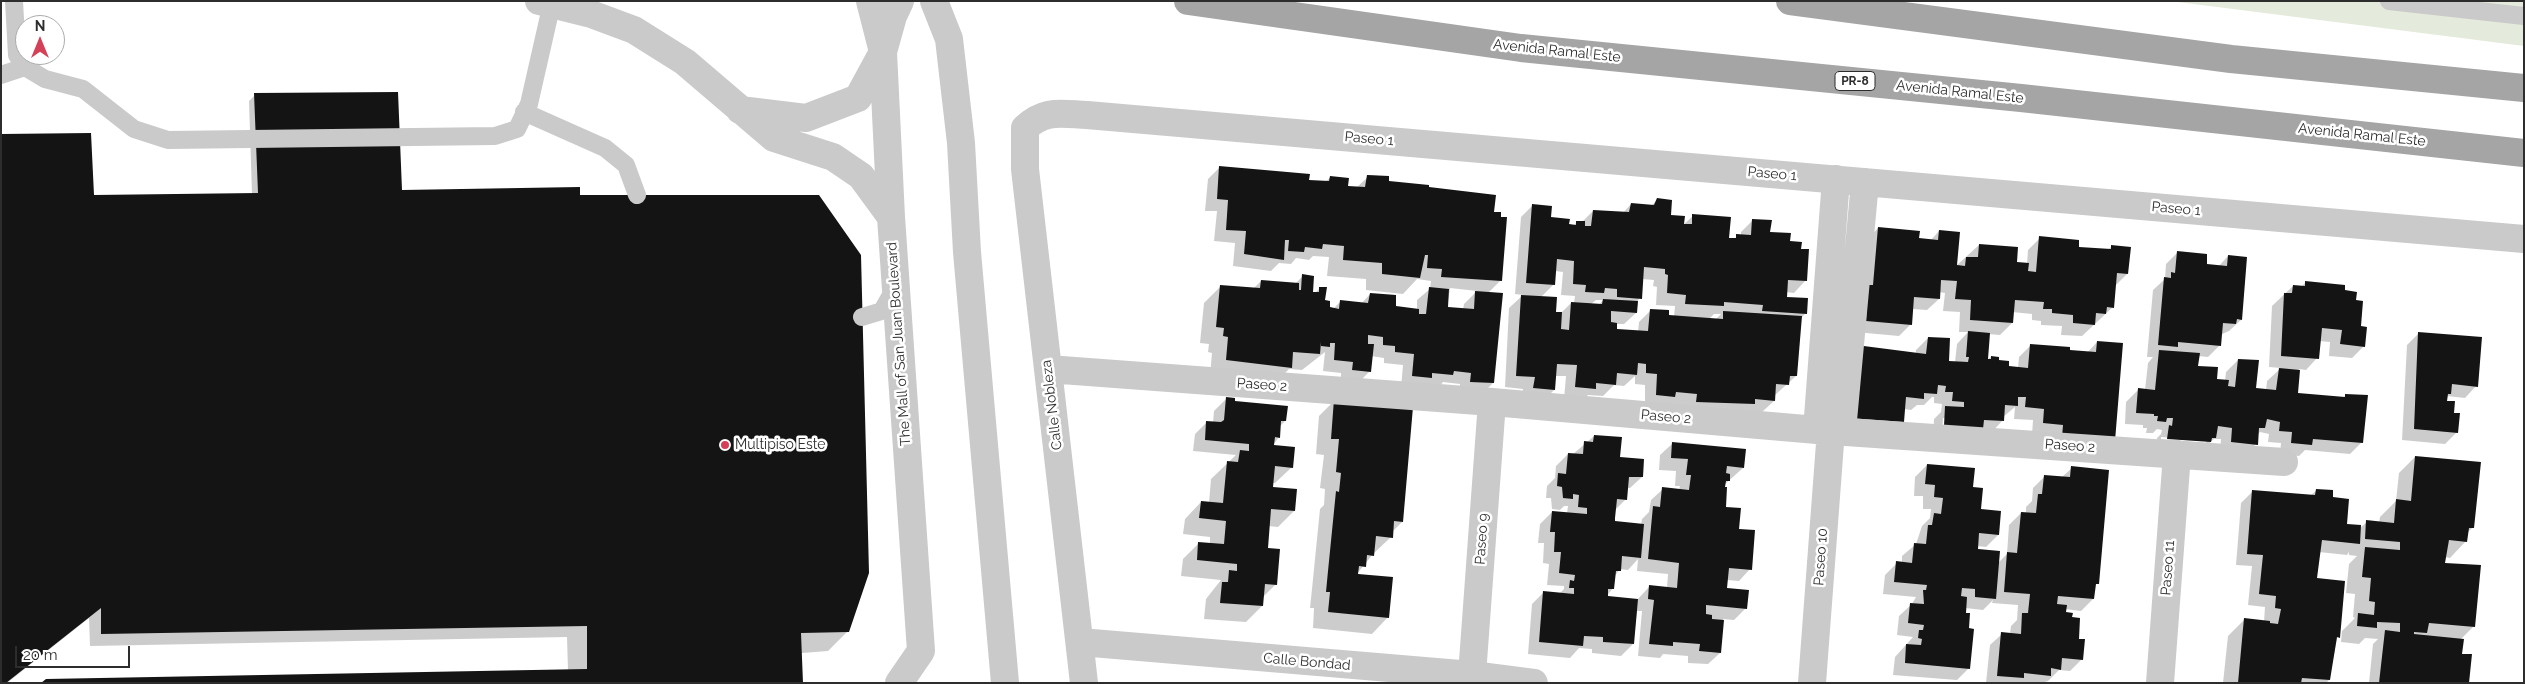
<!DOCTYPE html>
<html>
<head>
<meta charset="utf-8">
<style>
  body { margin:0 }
  #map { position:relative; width:2525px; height:684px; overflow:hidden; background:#fff; font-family:Raleway,sans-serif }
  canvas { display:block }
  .frame { position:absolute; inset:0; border:2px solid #2d2d2d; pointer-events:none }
  .north { position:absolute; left:15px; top:15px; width:50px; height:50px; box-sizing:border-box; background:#fff; border:1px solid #ababab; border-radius:50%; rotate:0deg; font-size:14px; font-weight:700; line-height:20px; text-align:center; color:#2d2d2d }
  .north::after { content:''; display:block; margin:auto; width:18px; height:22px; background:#d44057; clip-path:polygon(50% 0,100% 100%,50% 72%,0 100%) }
  .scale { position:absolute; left:15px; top:646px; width:115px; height:22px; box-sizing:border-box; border:2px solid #2d2d2d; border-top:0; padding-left:6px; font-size:15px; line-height:18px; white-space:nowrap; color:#2d2d2d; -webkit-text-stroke:4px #fff; paint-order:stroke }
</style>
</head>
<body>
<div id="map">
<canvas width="2525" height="684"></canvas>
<div class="frame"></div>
<div class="north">N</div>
<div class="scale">20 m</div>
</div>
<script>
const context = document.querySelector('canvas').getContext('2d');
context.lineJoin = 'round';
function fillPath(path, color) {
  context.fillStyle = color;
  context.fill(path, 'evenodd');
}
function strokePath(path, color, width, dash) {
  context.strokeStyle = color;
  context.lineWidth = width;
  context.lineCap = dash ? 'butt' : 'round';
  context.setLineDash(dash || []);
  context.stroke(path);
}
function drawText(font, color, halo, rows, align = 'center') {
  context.font = font + ' Raleway,sans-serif';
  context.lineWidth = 5;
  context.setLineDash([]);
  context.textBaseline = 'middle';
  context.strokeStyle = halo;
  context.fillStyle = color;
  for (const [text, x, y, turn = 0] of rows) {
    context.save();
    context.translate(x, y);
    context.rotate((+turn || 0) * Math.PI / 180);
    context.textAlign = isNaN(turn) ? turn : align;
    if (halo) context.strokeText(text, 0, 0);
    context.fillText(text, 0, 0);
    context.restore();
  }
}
const green = new Path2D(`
  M2170,1h354v45z`);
const shadow = new Path2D(`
  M255,95l146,96 178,6 269,434 -20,20 -260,20 -1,-34 -477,9 -1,-28 -82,65h-6l92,-486 159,-3 -3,-93z
  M1220,167l88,14 17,1 5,-4 17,9 9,1 14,-13 18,2v6l39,7 66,23 8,67 -13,13 5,90 -12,12 -22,-2 1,-9 -17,-2 -3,4 -39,2 2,-23 -19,-2v-5l-13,-2 -1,15 -12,12 -17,-1v-9l-18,-2 2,-19 -23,18 -13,-1 -14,14 -65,-7 2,-23 -4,-1 1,-8 -9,-1 4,-40 16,-16 33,2 8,-8 34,3 8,-8 8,17h4l5,-5 8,21h5l7,-7 21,2 9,-10 24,13 23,3v-10l13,-11 1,-8 -14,-2 -14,15 -37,-4v-11l-39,-3 2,-19 -16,-1 -4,4 -13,-2 -5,6 -12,-1 -8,8 -38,-5 2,-23 -21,-2 3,-30h-12l3,-32zM1450,288l27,3 -13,13 -1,6 -16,-2z
  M1657,200l13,16 13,9 10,-9 35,23h5l8,-4v-3l12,-12 16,13 31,17 5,31 -11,12 -8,-1v6l19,16 -5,5 -4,57 -22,20v5l-12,11 -117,-5v-22l-10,-1v-8l-11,10 -10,-1 -11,11 -15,-1 -5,5 -19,-1 2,-23h-11l-1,14 -12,12 -20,-2 1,-11 -18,-2 4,-79 14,-13 -8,-1 6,-77 12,-12 17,14 23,7 4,-4h5l11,-11 30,2 8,-9 20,2zM1555,271l8,1 -2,23 14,1 -1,7h-3l-10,10h-7l-13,-16 13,-13zM1642,279l12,1 -1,6 4,1 -1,18 19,1 -1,11 -23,-7 -12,12 -1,10 -23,-2 1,-6h8l12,-11zM1596,300h7l-4,5 -8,-1zM1714,314h7l-6,6 -6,-1z
  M1878,228l40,12h13l8,-9 17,35 23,-21 37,18 11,1 1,-14 12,-12 38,10 30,2 3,-3 18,1 -2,26 -12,12 -2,21 -31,29 -21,-1 1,-9 -21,-1v-4l-9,-1v-6l-20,-2v11l-12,12 -12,-1 -1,26 4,-3 16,10 11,1 1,-11 12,-12 56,8 10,-11 17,98 -82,-5 1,-15 -19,-1 1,-12 -12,10 -1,4 -11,12 -58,4 1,-18 7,-7 1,-8 -8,-1v-6h-2l-8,8h-7l-6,5 -7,-1 -1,12 -12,12 -52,-3 77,-76v-4l12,-12 19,24h8l2,-18 11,-12h-9l1,-20 -17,-1 2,-18 -6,-1v7l-12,11 -15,-1 -1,15 -12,12 -44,-4 12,-92zM1943,418h3l-1,14h-3z
  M2178,252l27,13 13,2 10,-11 13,64 -12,11 -9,4 -1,11 -11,11 -10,-1 -1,11 19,13 9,1 1,-9 12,-12 17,30 11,1 1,-10 14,-13 -12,-1 3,-61 21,-20 8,1 5,-5 37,9 12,11 9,44 -12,12 -23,-2 1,-14 -11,-1 -2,17 -11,12 -7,-1 -2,25 46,4 3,-3 16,47 -12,12 -45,-4 -6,6 -19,-2 1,-11 -13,-1 1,-8 -9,-2 -3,3 -1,9 -12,12 -24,-2 1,-15h-7l-11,10 -47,1 1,-12 4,-4 1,-4 -5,-1 -4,4h-7l1,-5h-4v-3l-18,-1 1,-22 12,-12h7l3,-27 5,-6h-6l6,-67 12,-11 1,-15zM2161,437l45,4v2l-45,-4z
  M2419,333l57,53 -11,12 -18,-2 -1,6 7,12 4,18 -12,12 -43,-4 5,-95z
  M1226,399l59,22 -5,5 -1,11 -6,8 19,22 -17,16h-2l-1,5 22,23 -16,16 -10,-1 -1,23 9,35 -13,13 -1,9 -16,16 -42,-3 2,-20 15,-19 -40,-4 2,-17 16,-16 11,1v-7l-27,-3 2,-15 16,-17 8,1 2,-24 25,-24 -43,-4 2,-17 12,-12 6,1 1,-12z
  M1335,400l67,122 -10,10 -1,5 -18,17 -17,21 32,42 -16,17 -59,-6 1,-20h-4l2,-19 8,-80 4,-4 1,-16 -5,-1 4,-33 -8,-1 3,-38z
  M1594,436l48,41 -12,11h-3l-1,11 -12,12v12l27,2 1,-6 7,-7 2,-12 12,-11 16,1 1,-4h-5l1,-15 -17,-1 1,-15 12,-11 71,24 -19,17v23l14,22 12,39 -11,12 -12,-1 -1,9 20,19 -12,12 -11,-1 -3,34 -12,11 -20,-1v-7l-25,-2 -3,4 -22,-2 4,-45h-5l-4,33 -12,12 -29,-3v-4l-13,-1 -9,10 -42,-4 4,-50 12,-12 15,2 5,-5v-3l-17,-1 2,-21 -6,-1 1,-20h-6l2,-19 12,-12 15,1 1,-7h-4l-4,4 -8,-1 -1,-11h-5l1,-12 8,-8 1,-12 12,-12 4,1zM1638,559l-1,12 31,3 -1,14 -18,-1 -12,13 -31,-3 7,-9 1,-11 6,-8 8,1z
  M2415,457l58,70 -6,6 -1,8 -16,17 -5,-1 -1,7 29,63 -13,13 1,15 7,28h-99l4,-39 5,-5 -13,-1 -6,6 -18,-2 1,-11 13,-13 -2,-1 2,-23 -9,-1 3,-29 8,-8 -8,-1v-3l-2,3 -28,-3 -3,28 24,43 -11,57 -3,3h-103l5,-47 16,-16 20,2 1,-15 -17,-2 4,-39 -16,-1 5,-62 12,-12 57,5 7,-6 14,8 15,27 13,4 8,-7 12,1 1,-6 16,-16 3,-28z
  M1927,465l44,23 9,23 18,24 -12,12 -9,-1 -1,4 22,13 9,-9 2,-29 12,-12 5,1v-7l6,-6 1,-13 12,-12 17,1 10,-9 25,115 -3,3 -1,13 -12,12 -16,-2 17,50 -12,12 -11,-1 -11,11 -6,2h-56l4,-38 12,-11h8l1,-8 6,-6 1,-15 -26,-2 1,-3 -10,10 -18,-2 4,60 -12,12 -64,-5 2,-18 18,-20 -16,-2 2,-19 13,-12 4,-7 -33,-3 2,-19 12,-12h5v-7l14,-12 6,-18 8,-8 1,-9h-8v-13h-9l1,-19z`);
const building = new Path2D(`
  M398,92l4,98 178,-3v8h239l42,60 8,318 -20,59 -48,1 2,50h-762l5,-4 541,-10v-43l-486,8v-26l-95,75h-5v-549l90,-1 3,62 164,-2 -4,-100z
  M1219,166l91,8 -1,6 20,1 1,-5 19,2 -1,8 17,1 2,-12 22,1v5l40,4v2l67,8 -2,17h7v5h6l-5,64 -61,-4 1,-8 -15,-1 1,-13h-3l-5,23 -38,-4v-11l-39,-3 1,-14 -21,-2 -1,5 -17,-2 -1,5 -16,-1 1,-11h-4l-1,20 -40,-6 2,-23 -20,-1 2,-30 -11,-1z
  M1657,198l15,2 -1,15 14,1 -1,8h8v-10l39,3 -2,21h7v-4l15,1 1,-16 20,1 -2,12 21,1 -1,8 12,1 -1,7h8l-2,32 -19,-1 -1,17 21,1 -1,16 -45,-3 1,-6 -39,-3v4l-39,-2 1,-9 -19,-2 1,-18 -3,-1v-5l-21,-2 -2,32 -25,-2v-8l-12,-1 -1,5 -19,-1 1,-7 -13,-1 1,-23 -17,-2 -2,26 -29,-2 6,-79 20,2 -1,11 19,2 -1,5 7,1v-4h9v5h6l2,-16 36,2 2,-9 23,2z
  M1878,227l42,4 -1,7 19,2 1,-10 21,2 -3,33 8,1 1,-9h12l1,-13 39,3 -1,15 12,1 -1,8 8,1 3,-36 40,4v7l32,2v-4l20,2 -3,27 -11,-1 -3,35 -7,-1 -1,7 -10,-1 -1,12 -22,-2v-8l-21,-2v-4h-9l1,-7 -29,-2 -2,23 -43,-3 1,-20 -16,-1 2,-18 -16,-1 -1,19 -26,-2 -2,28 -46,-4 2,-36h5z
  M2177,251l30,3v10l20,2 1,-11 19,2 -5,63 -5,-1 -1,5 -13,-1 -2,23 -43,-4v5l-20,-2 6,-68 7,1v-6l4,1z
  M1302,274l12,2 -1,16h6v-5h8l-2,13 5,1v6l9,2 1,-9 28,3 2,-10 26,2v11l23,3v5h7l3,-27 20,2 -1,18 26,2 1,-18 28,2 -9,90 -24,-1 1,-9 -17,-2 -1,4 -21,-2v5l-20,-2 2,-22 -19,-2v-6l-12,-1v-8l-15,-2v9h6l-3,28 -19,-2 1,-8 -19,-2 1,-17h-5v4l-9,-1v-4l-1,12 -27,-2 -1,16 -66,-8 2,-23 -5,-1 1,-8 -8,-1 4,-42 40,3 1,-8 38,3v7h2z
  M2305,281l40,4v5l12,2 -1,8 7,1 -2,25 6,1 -2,20 -25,-3 2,-14 -20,-2 -3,31 -38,-3 3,-63h8l1,-8 12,1z
  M1521,295l36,2 -1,15h6l-1,17 8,1 2,-28 31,2 1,-5 35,2 -1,12 -26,-2v11l6,1v6l31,2 2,-22 19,1v5l54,4v-8l79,5 -5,60h-7l-1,9 -13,-1 -1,17 -20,-2v5l-59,-2 1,-8 -21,-2 -1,5 -19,-2 1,-21 -11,-1v-9l-8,-1 -1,12 -20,-2 -1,12 -20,-2v6l-21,-2 2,-22 -20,-1 -2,26 -22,-2 2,-11 -19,-1z
  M1968,331l22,2 -2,26h3v-3l8,1v3l10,1v5l19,2 2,-24 40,3v3l26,2 1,-11 26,2 -8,98 -53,-4 1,-12 -20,-2 1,-14 -19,-2 1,-10h-8v9l-13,-1 -1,16 -20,-1 -1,9 -39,-3 1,-20 19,1v-5l-12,-1 1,-9h-8l1,-6 -8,-1 -1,9 -13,-1v6l-18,-2 -2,25 -54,-4 6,-73 70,9 2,-17 22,1 -1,23 19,1 1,-5h-3z
  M2418,332l64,5 -4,50 -26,-3 -1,10h-3l-1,7h8l-1,12h6l-2,20 -44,-4z
  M2159,350l41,3 -2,13 20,1 -1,12 12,1 -1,6 7,1 3,-28 21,1 -3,28 20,2 3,-22 21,2 -2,23 47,4v-3l23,1 -5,48 -50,-4 -1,6 -21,-2 1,-11 -13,-1 1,-9 -13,-3 -2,9h-6l-1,17 -27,-3 1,-14 -14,-2 -2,12h-4l-1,4 -44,-3 2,-14 3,1 1,-8h-6l-1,4 -9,-1 1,-5h-4v-2l-18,-1 2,-25 17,2z
  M1226,397l9,1v3l53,5 -2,15h-5l-1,17 -5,-1 -1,8 21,2 -2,21 -18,-2 -2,21 24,2 -2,22 -24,-2 -3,39 12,1 -3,36 -12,-1 -2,22 -43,-3 2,-21h6l1,-12 8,1v-7l-40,-4 1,-18 26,2 2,-23 -27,-3 2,-17 22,2 4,-42 11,1 2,-12 9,1v-7l-44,-4 1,-19 15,1 3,-2z
  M1334,399l79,8 -10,115 -9,-1 -1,17 -17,-2 -2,20 -7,-1 -1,12 -7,-1 -1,8 35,3 -4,41 -61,-6 2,-20h-4l2,-21 8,-80 3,1 2,-19 -5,-1 3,-33h-8z
  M1594,435l28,2 -2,20 24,2 -1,18h-14l-2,23 -10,-1 -2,19v3l29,3 -3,34 -19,-2 -1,15h-5l-2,18h-6v7l30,3 -4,45 -31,-2v-5l-19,-1 -1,10 -44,-4 4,-51 31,3v-6h-5l1,-8 4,1 1,-6 -16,-2 2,-21h-7l1,-20h-5l2,-21 35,3v-6l-9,-1 1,-12 -6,-1v5l-10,-1 -1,-11 -5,-1 1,-13 8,1 2,-21 15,1 1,-13 9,1z
  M1672,442l74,7 -2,19 -17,-2 -1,7 4,1v7h-4l-1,6h2l-1,20 15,1 -2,21 16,1 -3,40 -23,-2 -2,20 22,2 -2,19 -41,-4v9l6,1v4l12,1 -3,33 -22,-2 1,-7 -27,-2v4l-24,-2 5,-44 -6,-1 1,-14 28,3 2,-25 -31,-4 5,-53 7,1 2,-20 27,3 2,-15h-5l2,-16 -17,-1z
  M2415,456l66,6 -7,66h-5l-2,14 -18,-2 -4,23 36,2 -6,62 -46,-4 -2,10 -13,-1v2l50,5 -2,15h10l-3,29h-90l6,-53 15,2v-9l-23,-1v6l-20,-2 1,-13 16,2 1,-13 -6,-1 2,-23 -9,-1 3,-30 35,3v-8l-35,-3 1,-19 28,3 2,-24 15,2z
  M1927,464l48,4 -2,19 10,1 -2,21 20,2 -2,24 -20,-2 -1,16 22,2 -4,48 -21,-2v-8l-13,-1 -1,8 6,1 -1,16h4l-1,15 5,1 -4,40 -65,-6 1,-19 15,1 1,-6 -4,-1 1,-8h4l1,-5 -16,-2 2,-20 14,1 -1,-14h3l1,-5 -33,-3 2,-21 16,2 2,-20 12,1 2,-19h4l2,-12 7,1 2,-16 -9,-1 1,-12 -10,-1z
  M2071,466l38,4 -10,114h-3l-2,15 -36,-3 -1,8 10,1 -1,7 7,1 -1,4 8,1 -1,21h6l-2,21 -21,-2 -1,12 -10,-2v8l-27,-3v5l-27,-2 4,-44 20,2 1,-21h6l2,-19 -26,-2 3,-40 10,1 4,-41 15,1 2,-19h4l2,-19 26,2z
  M2316,489l17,1v7l16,2 -2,25 14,1 -1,19 -38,-4 -5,38 28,3 -5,57 -3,-1 -7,43 -28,-2 -1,5h-63l6,-65 26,3v2l8,1 3,-15 -6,-1 1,-12 -17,-2 4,-39 -16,-1 5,-64 63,5z`);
const lane = new Path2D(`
  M14,1l3,54 8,12 20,12 38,10 51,40 34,11 327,-4 22,-7 12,-25 23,-101
  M2389,1l135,15
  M1,75l24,-8
  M524,112l81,36 21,17 11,30
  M862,317l20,-6 13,-23`);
const street = new Path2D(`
  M539,1l52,13 43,16 51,32 89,76 59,19 28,19 30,41
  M870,1l12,47
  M934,1l15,38 12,104 6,109 38,431
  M740,110l66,8 52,-20 25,-46
  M1048,369l444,33 325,28 467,32
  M1817,430l19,-251
  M1842,431l23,-249
  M1080,642l392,33 62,8
  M1472,675l20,-273
  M899,683l22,-32 -30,-434 -8,-165 10,-36 7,-15
  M1084,683l-59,-514v-41c20,-19 36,-14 62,-13l1437,124
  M1812,683l19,-253
  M2160,683l17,-229`);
const primary = new Path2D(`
  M1188,1l333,47 500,50 503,55
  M1790,1l441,58 293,29`);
const markers = [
  [725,445,5,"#d44057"]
];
const shields = [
  [1855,81,40]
];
const shieldNames = [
  ["PR-8",1855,81]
];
const streetNames = [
  ["Avenida Ramal Este",1557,51,6],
  ["Avenida Ramal Este",1960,92,6],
  ["Avenida Ramal Este",2362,135,6],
  ["Paseo 1",1369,139,5],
  ["Paseo 1",1772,174,5],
  ["Paseo 1",2176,209,5],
  ["The Mall of San Juan Boulevard",899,344,-94],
  ["Paseo 2",1262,385,4],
  ["Calle Nobleza",1052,405,-97],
  ["Paseo 2",1666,417,5],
  ["Paseo 2",2070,446,4],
  ["Paseo 9",1482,539,-86],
  ["Paseo 10",1821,557,-86],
  ["Paseo 11",2168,568,-86],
  ["Calle Bondad",1307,662,5]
];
const poiNames = [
  ["Multipiso Este",735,445]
];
fillPath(green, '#e4eadc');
fillPath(shadow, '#0003');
fillPath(building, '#141414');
strokePath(lane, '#cacaca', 18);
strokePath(street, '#cacaca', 28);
strokePath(primary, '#a5a5a5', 28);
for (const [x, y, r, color] of markers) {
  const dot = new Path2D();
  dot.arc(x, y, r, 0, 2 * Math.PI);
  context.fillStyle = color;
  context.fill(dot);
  strokePath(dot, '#fff', 2);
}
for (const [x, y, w] of shields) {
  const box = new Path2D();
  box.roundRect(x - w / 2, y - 9.5, w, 19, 4);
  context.fillStyle = '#fff';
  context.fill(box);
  strokePath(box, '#2d2d2d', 1);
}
drawText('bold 12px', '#2d2d2d', null, shieldNames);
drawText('14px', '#2d2d2d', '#fff', streetNames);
drawText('14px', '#2d2d2d', '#fff', poiNames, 'left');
</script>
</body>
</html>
